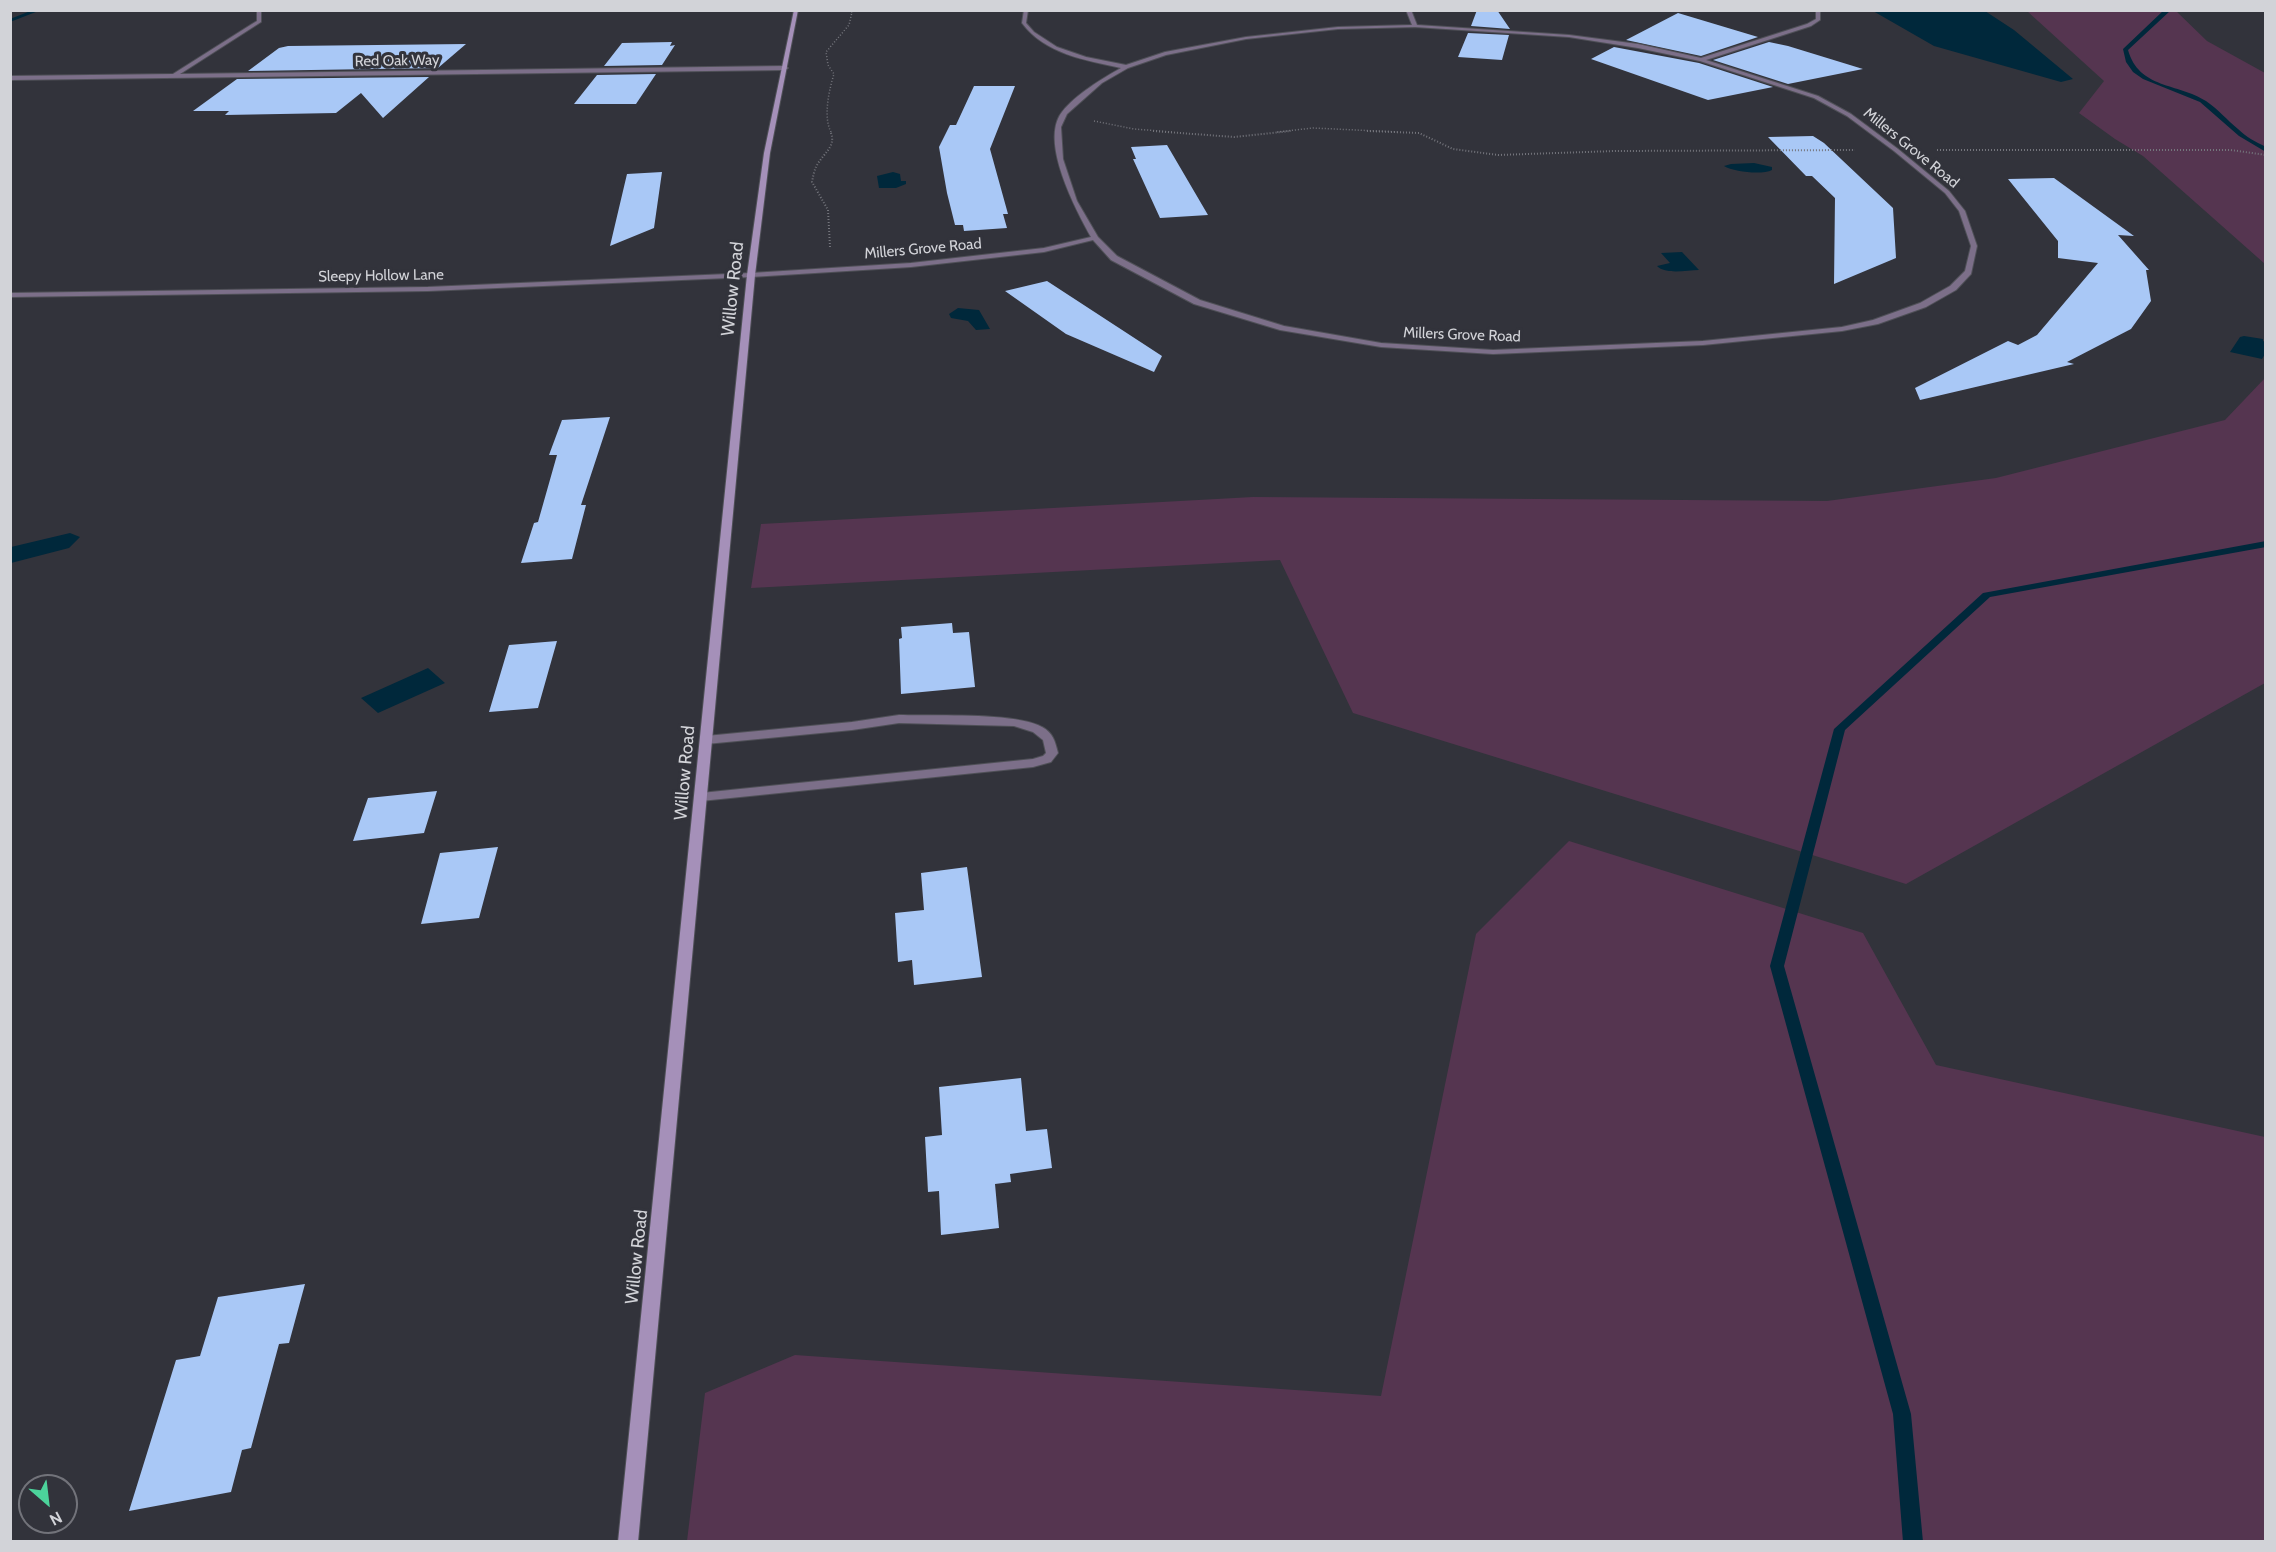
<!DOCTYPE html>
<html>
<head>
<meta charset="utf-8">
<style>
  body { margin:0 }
  #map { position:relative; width:2276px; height:1552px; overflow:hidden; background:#32333b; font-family:Cabin,sans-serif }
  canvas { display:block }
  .frame { position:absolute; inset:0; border:12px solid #d2d3d8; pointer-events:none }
  .north { position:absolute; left:18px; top:1474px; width:60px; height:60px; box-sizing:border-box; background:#32333b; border:2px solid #72737a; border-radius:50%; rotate:152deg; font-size:16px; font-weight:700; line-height:24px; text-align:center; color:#d2d3d8 }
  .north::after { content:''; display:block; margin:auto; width:21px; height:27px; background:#4cd39b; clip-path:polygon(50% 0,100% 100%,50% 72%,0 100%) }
</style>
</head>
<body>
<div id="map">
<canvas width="2276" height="1552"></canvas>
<div class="frame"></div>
<div class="north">N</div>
</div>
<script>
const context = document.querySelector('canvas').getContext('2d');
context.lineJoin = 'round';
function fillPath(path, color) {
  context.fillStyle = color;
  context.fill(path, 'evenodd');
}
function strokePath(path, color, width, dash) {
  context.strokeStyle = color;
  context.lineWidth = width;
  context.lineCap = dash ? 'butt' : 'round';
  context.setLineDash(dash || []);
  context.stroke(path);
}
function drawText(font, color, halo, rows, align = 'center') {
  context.font = font + ' Cabin,sans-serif';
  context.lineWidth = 6;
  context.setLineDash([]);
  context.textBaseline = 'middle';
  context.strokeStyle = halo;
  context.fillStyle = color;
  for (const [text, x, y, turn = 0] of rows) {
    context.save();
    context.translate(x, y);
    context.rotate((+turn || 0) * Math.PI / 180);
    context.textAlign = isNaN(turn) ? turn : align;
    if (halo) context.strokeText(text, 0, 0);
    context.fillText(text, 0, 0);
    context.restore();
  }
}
const green = new Path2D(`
  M2027,11h149l31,30 58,32v191l-122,-108 -28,-17 -36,-26 25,-32z
  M2265,378v305l-359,201 -553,-171 -73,-153 -529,28 10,-64 492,-27 574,4 169,-23 229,-58z
  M1569,841l294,92 73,132 329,72v404h-1578l18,-148 90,-38 586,41 95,-462z`);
const water = new Path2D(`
  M1873,11h112l29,19 59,49 -12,3 -127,-36z
  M1754,163l18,4v3c-10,5 -38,2 -48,-4l7,-2z
  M893,172l7,2 1,7h5v3l-10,4h-17l-2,-12z
  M1682,252l17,18c-12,0 -33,5 -42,-4l13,-3 -9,-10z
  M958,308l21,2 11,19 -14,1 -8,-9 -17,-3 -2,-4z
  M2244,336l19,3v2l2,1v12l-3,5 -32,-7 10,-15z
  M70,533l10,4 -11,11 -58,15v-16z
  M428,668l17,15 -67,30 -17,-15z`);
const stream = new Path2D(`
  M33,10h8l-31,12v-3z
  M2164,10l6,1 -42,39c11,39 50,33 78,51 12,8 21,19 32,28 8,8 18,13 28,18v5l-27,-16 -39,-34 -57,-23 -10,-7 -7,-10 -3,-13z
  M2266,541v6l-276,50 -145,133 -61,236 127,448 12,128h-20l-10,-128 -123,-448 64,-237 149,-136z`);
const building = new Path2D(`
  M1477,10h20l13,19 -39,-3z
  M1678,13l80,24 -57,19 -75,-16z
  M1468,33l41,2 -7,25 -44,-3z
  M672,42l-2,4 5,-1 -13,20 -58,1 18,-23z
  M1769,42l19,4 75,23 -75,15 -75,-24z
  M466,44l-28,24 -190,3 31,-23 9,-2z
  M1614,47l85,16 74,24 -65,13 -117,-41z
  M656,74l-20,30h-62l23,-29z
  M429,77l-46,41 -22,-25 -25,20 -111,2 4,-4h-36l44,-32z
  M974,86h41l-25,63 18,65h-5l4,14 -43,3 -1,-6h-8l-8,-32 -8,-46 11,-22h6z
  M1813,136l11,7 69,65 3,50 -62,26 1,-86 -23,-22h-6l-38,-39z
  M1167,145l41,70 -48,3 -27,-59h3l-5,-12z
  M662,172l-8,56 -44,18 17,-72z
  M2054,178l80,58 -16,-1 31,35h-3l5,31 -20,28 -64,33 7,2 -154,36 -5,-12 93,-47 10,4 19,-10 61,-72 -40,-5v-17l-50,-62z
  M1047,281l115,75 -8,16 -88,-38 -61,-43z
  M610,417l-29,88h5l-14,54 -51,4 13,-40 4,-1 19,-67h-8l13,-35z
  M952,623l1,10 16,-1 6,55 -74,7 -2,-55 3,-1 -1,-11z
  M557,641l-19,67 -49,4 20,-67z
  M437,791l-13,42 -71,8 15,-43z
  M498,847l-19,71 -58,6 19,-71z
  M967,867l15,110 -68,8 -2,-25 -14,2 -3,-49 29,-3 -3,-37z
  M1021,1078l5,53 21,-2 5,39 -42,6 1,8 -16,2 4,44 -58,7 -2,-44 -11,1 -3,-55 17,-2 -3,-48z
  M305,1284l-16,59 -10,1 -28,104 -9,2 -11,42 -102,19 47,-151 24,-4 18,-59z`);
const pathFar1 = new Path2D(`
  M1094,121l40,8 38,3
  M831,132c-8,-15 -2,-42 3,-58l-6,-9 -2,-13 23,-27 3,-13 -4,-2
  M1277,132l36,-4 86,4`);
const path = new Path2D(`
  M1153,131l81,6 57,-6
  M1367,131l52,2 34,16 45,6 117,-4 240,-1
  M1937,150h294l35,5
  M830,247l-2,-37 -16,-28c1,-5 2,-11 4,-15 6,-13 22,-21 14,-36`);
const lane = new Path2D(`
  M899,715c33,1 117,-3 143,12 11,6 13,14 16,26l-7,9 -18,5 -332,34 -6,-4 6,-4 332,-34 10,-3 3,-3 -3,-13 -10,-8 -19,-6 -115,-3 -47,7 -146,14 -6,-4 6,-4 146,-14z`);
const street = new Path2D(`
  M257,10h4v12l-81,52 605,-8 3,2 -3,2 -775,10v-4l163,-2 79,-50 5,-3z
  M1024,10h4l-2,13 8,9 23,15 29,10 40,8 39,-13 81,-15 92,-10 74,-2 -6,-15h5l6,15 152,10 69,9 63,14 106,-34 9,-5v-9h4v10l-9,6 -105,34 112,36 33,18 47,35 51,42 16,20 12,35 -6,28 -15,16 -30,17 -48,17 -36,7 -139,14 -210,9 -112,-7 -101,-17 -86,-26 -83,-44 -18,-20 -49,12 -133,15 -160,10 -323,14 -418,6v-4l418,-6 323,-14 160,-10 133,-15 47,-11c-15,-27 -52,-96 -29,-125 13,-17 41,-34 59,-44 -36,-8 -76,-14 -99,-45zM1415,27l154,10 69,11 62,13 114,37 33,18 47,35 51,42 14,18 12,35 -6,25 -15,15 -30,17 -47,17 -31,7 -139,14 -210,9 -112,-7 -97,-17 -84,-26 -83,-44 -19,-19 -21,-36 -14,-42 -2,-32 6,-13 35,-31 26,-15 38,-13 80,-16 92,-10z`);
const secondary = new Path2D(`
  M794,10h4l-28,143 -15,122 -117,1267h-20l129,-1267 17,-122z`);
const farStreetnames = [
  ["Red Oak Way",397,61,-1],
  ["Millers Grove Road",1911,148,39],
  ["Millers Grove Road",923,249,-5],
  ["Sleepy Hollow Lane",381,276,-1],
  ["Millers Grove Road",1462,335,2]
];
const streetNames = [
  ["Willow Road",733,289,-84],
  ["Willow Road",685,773,-85],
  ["Willow Road",637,1257,-84]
];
fillPath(green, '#553550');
fillPath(water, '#00283b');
fillPath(stream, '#00283b');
fillPath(building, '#a9c8f6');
strokePath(lane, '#4f5057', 2);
strokePath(street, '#4f5057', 2);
strokePath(secondary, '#4f5057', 2);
strokePath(pathFar1, '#74757c', 1.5, [1, 2]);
strokePath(path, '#74757c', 2, [1, 2]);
fillPath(lane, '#7c6f89');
fillPath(street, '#7c6f89');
fillPath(secondary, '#a590b9');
drawText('15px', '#d2d3d8', '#32333b', farStreetnames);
drawText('18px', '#d2d3d8', '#32333b', streetNames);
</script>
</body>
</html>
